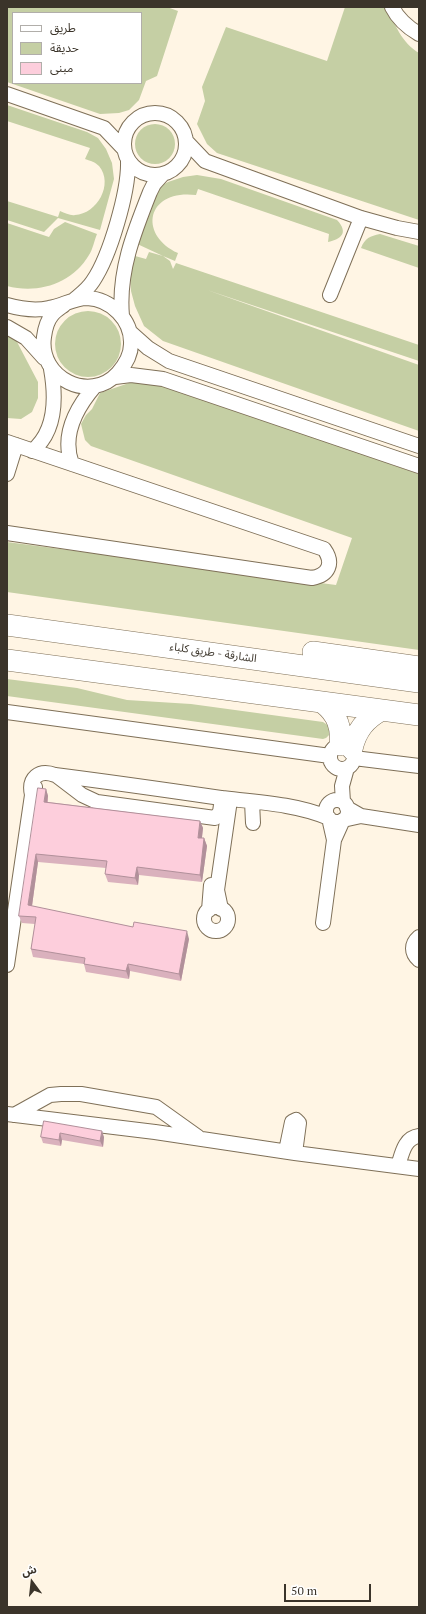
<!DOCTYPE html>
<html>
<head>
<meta charset="utf-8">
<style>
  body { margin:0 }
  #map { position:relative; width:426px; height:1614px; overflow:hidden; background:#fff5e4; font-family:"PT Serif","Noto Sans Arabic",serif }
  canvas { display:block }
  .frame { position:absolute; inset:0; border:8px solid #3b342a; pointer-events:none }
  .legend { position:absolute; left:12px; top:12px; width:130px; height:72px; box-sizing:border-box; background:#fff; border:1px solid #b1aeaa; margin:0; padding:5px 7px; list-style:none; font-size:12px; color:#3b342a }
  .legend li { display:flex; align-items:center; gap:8px; height:20px }
  .legend b { width:20px; border:1px solid #b1aeaa }
  .north { position:absolute; left:12px; top:1562px; width:40px; height:40px; -webkit-text-stroke:3px #fff; paint-order:stroke; rotate:345deg; font-size:11px; font-weight:700; line-height:16px; text-align:center; color:#3b342a }
  .north::after { content:''; display:block; margin:auto; width:14px; height:18px; background:#3b342a; clip-path:polygon(50% 0,100% 100%,50% 72%,0 100%) }
  .scale { position:absolute; left:284px; top:1584px; width:87px; height:18px; box-sizing:border-box; border:2px solid #3b342a; border-top:0; padding-left:5px; font-size:12px; line-height:14px; white-space:nowrap; color:#3b342a; -webkit-text-stroke:3px #fff; paint-order:stroke }
</style>
</head>
<body>
<div id="map">
<canvas width="426" height="1614"></canvas>
<div class="frame"></div>
<ul class="legend">
<li><b style="height:5px;background:#fff"></b>طريق</li>
<li><b style="height:11px;background:#c5cfa4"></b>حديقة</li>
<li><b style="height:11px;background:#fdcedc"></b>مبنى</li>
</ul>
<div class="north">ش</div>
<div class="scale">50 m</div>
</div>
<script>
const context = document.querySelector('canvas').getContext('2d');
context.lineJoin = 'round';
function fillPath(path, color) {
  context.fillStyle = color;
  context.fill(path, 'evenodd');
}
function strokePath(path, color, width, dash) {
  context.strokeStyle = color;
  context.lineWidth = width;
  context.lineCap = dash ? 'butt' : 'round';
  context.setLineDash(dash || []);
  context.stroke(path);
}
function drawText(font, color, halo, rows, align = 'center') {
  context.font = font + ' "PT Serif","Noto Sans Arabic",serif';
  context.lineWidth = 3.5;
  context.setLineDash([]);
  context.textBaseline = 'middle';
  context.strokeStyle = halo;
  context.fillStyle = color;
  for (const [text, x, y, turn = 0] of rows) {
    context.save();
    context.translate(x, y);
    context.rotate((+turn || 0) * Math.PI / 180);
    context.textAlign = isNaN(turn) ? turn : align;
    if (halo) context.strokeText(text, 0, 0);
    context.fillText(text, 0, 0);
    context.restore();
  }
}
const green = new Path2D(`
  M7,7h160l11,4 -21,65 -11,5 -7,19 -10,10 -10,3 -19,1 -93,-32zM13,13h128v70h-128z
  M345,7h43c6,17 14,36 31,46v167l-202,-67 -10,-9 -10,-20 8,-23 -3,-14 24,-60 101,34z
  M7,105l80,27 11,6 8,11 6,14 2,16 -14,51 -42,-12 -14,14 -37,-12v-19l51,16 2,-6c5,2 11,5 15,4 22,-1 39,-31 24,-49 -4,-4 -8,-5 -14,-7l5,-11 -83,-27z
  M135 144a20 20 0 1 1 40 0a20 20 0 1 1-40 0Z
  M197,175l24,4 116,41c12,13 4,19 -9,22l1,-8 -131,-45 -2,6c-50,-6 -58,40 -18,58l-3,8 -12,-5 7,5 3,8 3,-6 243,82v16l-212,-71 212,75v66l-256,-90 -19,-15 -9,-20 -4,-15 -1,-23 5,-12 11,3 3,-7 14,4 -30,-14 22,-53 13,-7 15,-5z
  M65,222l32,12c-3,7 -4,15 -8,21 -17,29 -51,39 -82,31v-63l42,14 5,-8z
  M380,234l39,12v22l-58,-20c4,-10 9,-12 19,-14z
  M55 344a33 33 0 1 1 66 0a33 33 0 1 1-66 0Z
  M7,333l9,7 22,42v16l-6,14 -11,7 -14,-1z
  M129,383h22l25,6 243,85v176l-412,-58v-50l329,43 16,-47 -261,-92 -6,-6 -4,-16 5,-9 6,-6 8,-16z
  M7,679l70,9 50,12 64,4 132,18 6,4 2,7 -5,5 -3,1 -316,-43z`);
const minor = new Path2D(`
  M392,7c6,12 15,20 27,27
  M7,94l97,34 20,21
  M124 144a31 31 0 1 1 62 0a31 31 0 1 1-62 0Z
  M186,141l19,20 156,57 36,10 22,4
  M330,295l31,-77
  M74,300c7,-6 14,-11 19,-19 17,-25 36,-90 35,-120
  M7,305c14,4 28,6 42,3 13,-2 25,-10 38,-10 24,1 45,22 44,46 0,11 -6,21 -13,29 -28,31 -80,5 -74,-36 1,-8 3,-16 8,-22 3,-4 8,-7 12,-10
  M122,316c-4,-44 12,-84 28,-124l4,-8 9,-10
  M7,327l19,11 18,20
  M130,332l18,16 21,13 250,85
  M115,377l16,-2 32,4 256,87
  M7,442l317,107c10,14 5,26 -12,29l-305,-45
  M32,451c25,-20 24,-54 19,-82
  M72,464c-11,-29 4,-56 23,-78
  M7,474l9,-29
  M7,712l323,44
  M330 757a12 12 0 1 1 24 0a12 12 0 1 1-24 0Z
  M354,758l65,8
  M57,776l25,19 15,7 118,16 5,-6 2,-14
  M32,795c-4,-17 7,-26 23,-20 55,7 111,15 166,23 35,4 76,6 108,20l5,22
  M326 811a11 11 0 1 1 22 0a11 11 0 1 1-22 0Z
  M252,802l1,21
  M343,802l-1,-16 5,-18
  M347,808l14,8 58,9
  M204 919a12 12 0 1 1 24 0a12 12 0 1 1-24 0Z
  M221,909l-4,-19 13,-90
  M209,910l2,-25
  M323,923l11,-83 9,-20 18,-4
  M419,937c-8,7 -8,16 0,23
  M7,965l25,-170 3,-8
  M7,1114l148,18 140,21 124,16
  M14,1115l36,-20 11,-1h20l75,13 42,30
  M286,1151l6,-29 4,-2 3,3 -4,30
  M398,1166c4,-12 6,-28 21,-30`);
const highway = new Path2D(`
  M7,625l412,57
  M313,652l106,15
  M7,660l412,55
  M323,703c14,11 19,24 17,42
  M352,749c4,-18 13,-30 30,-39`);
const wall = new Path2D(`
  M46,789l2,7v6l152,19 3,7 -1,10h2l3,8 -5,36 -63,-7 -1,10 -30,-3 -3,-8 1,-6 -68,-6 -6,44 157,33 -8,42 -51,-10 -1,8 -43,-7 -2,-8 -51,-7 -2,-8 4,-25 -13,-1 -3,-7z
  M44,1121l60,16 -1,10 -41,-7 -1,6 -18,-3 -2,-6z`);
const shadedWall = new Path2D(`
  M46,789l2,7 -2,13 -2,-7z
  M200,821l3,7 -2,17 -3,-7z
  M204,838l3,8 -5,36 -2,-7z
  M36,854l2,8 -7,51 -3,-8z
  M137,867l2,8 -1,10 -3,-7z
  M187,931l2,8 -8,42 -2,-7z
  M128,964l2,7 -1,8 -3,-8z
  M102,1131l2,6 -1,10 -3,-6z
  M60,1133l2,7 -1,6 -2,-6z`);
const building = new Path2D(`
  M38,788l8,1 -2,13 156,19 -2,17h6l-4,37 -63,-8 -2,11 -30,-4 2,-13 -71,-7 -8,51 105,22 1,-5 53,9 -8,43 -51,-10 -2,7 -42,-7 1,-6 -54,-9 5,-32 -17,-1z
  M44,1121l58,10 -2,10 -40,-8 -1,7 -18,-3z`);
const streetNames = [
  ["الشارقة - طريق كلباء",213,653,8]
];
fillPath(green, '#c5cfa4');
strokePath(minor, '#7f7058', 16);
strokePath(highway, '#7f7058', 22);
strokePath(minor, '#fff', 14);
strokePath(highway, '#fff', 21);
fillPath(wall, '#dab1bd');
fillPath(shadedWall, '#b1909a');
fillPath(building, '#fdcedc');
strokePath(building, '#b1909a', 1);
drawText('11px', '#3b342a', '#fff', streetNames);
</script>
</body>
</html>
